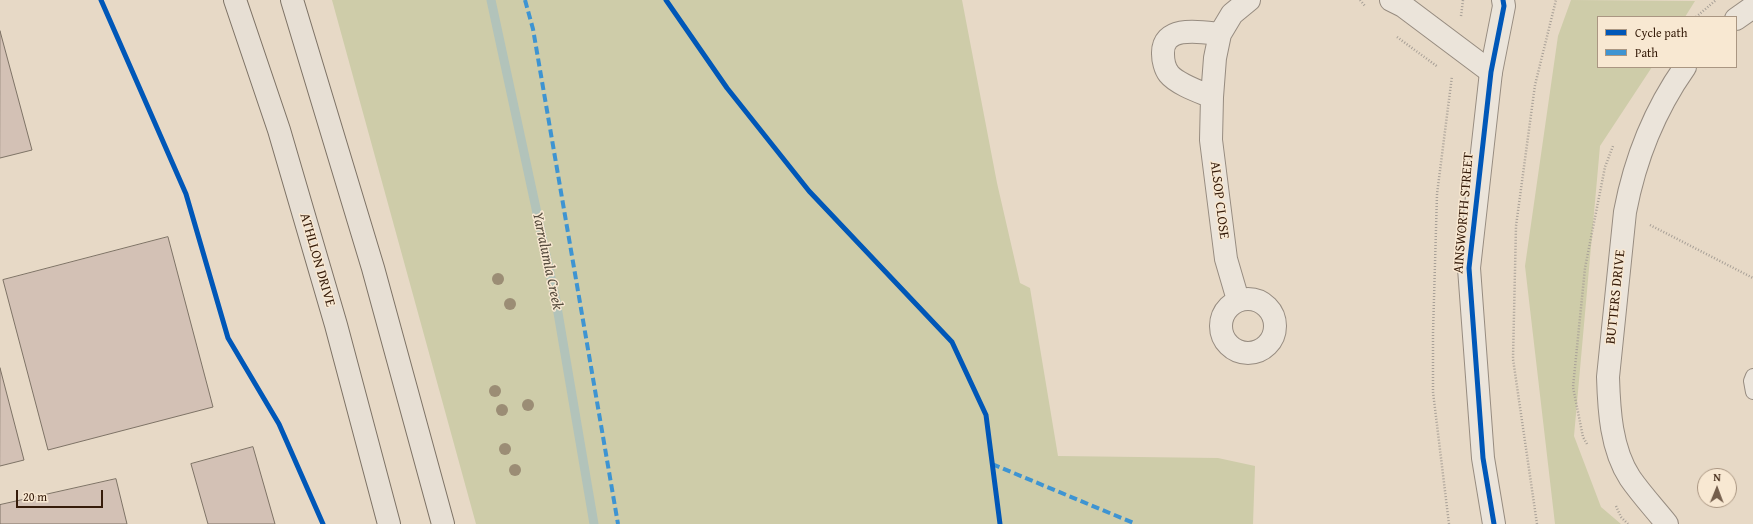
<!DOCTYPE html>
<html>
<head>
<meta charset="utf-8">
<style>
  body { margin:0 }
  #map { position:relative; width:1753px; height:524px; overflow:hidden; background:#e7d9c6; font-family:"Gentium Book Plus",serif }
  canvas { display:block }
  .legend { position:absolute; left:1597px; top:16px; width:140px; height:52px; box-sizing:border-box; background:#f8e8d2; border:1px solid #aa9682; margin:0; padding:5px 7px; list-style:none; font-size:12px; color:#361c0a }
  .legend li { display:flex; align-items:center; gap:8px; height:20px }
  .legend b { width:20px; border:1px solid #aa9682 }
  .north { position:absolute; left:1697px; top:468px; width:40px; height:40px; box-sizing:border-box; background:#f8e8d2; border:1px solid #aa9682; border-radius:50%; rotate:1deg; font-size:11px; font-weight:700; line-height:16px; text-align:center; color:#361c0a }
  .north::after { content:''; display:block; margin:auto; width:14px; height:18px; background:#745e4c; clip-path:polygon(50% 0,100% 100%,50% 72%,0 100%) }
  .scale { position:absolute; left:16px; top:490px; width:87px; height:18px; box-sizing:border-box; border:2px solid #361c0a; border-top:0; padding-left:5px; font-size:12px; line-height:14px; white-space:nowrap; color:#361c0a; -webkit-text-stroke:3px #f8e8d2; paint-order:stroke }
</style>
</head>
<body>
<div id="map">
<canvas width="1753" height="524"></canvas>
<ul class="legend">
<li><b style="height:5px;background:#0057b8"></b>Cycle path</li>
<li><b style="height:5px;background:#3e94d2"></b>Path</li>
</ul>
<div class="north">N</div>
<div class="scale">20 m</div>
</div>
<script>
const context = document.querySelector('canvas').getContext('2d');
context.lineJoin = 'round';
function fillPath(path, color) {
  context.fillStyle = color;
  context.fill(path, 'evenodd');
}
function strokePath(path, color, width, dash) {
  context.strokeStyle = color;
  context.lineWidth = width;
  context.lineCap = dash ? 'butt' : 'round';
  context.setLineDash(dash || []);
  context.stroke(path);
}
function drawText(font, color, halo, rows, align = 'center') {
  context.font = font + ' "Gentium Book Plus",serif';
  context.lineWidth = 3;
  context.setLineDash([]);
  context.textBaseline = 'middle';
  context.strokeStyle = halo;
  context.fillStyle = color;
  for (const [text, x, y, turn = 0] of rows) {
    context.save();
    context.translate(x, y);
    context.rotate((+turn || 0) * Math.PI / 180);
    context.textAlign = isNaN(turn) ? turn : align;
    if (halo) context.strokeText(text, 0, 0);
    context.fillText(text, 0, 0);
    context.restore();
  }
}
const green = new Path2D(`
  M332,0h630l35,183 23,100 10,5 28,168 160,2 37,8 -2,58h-777z
  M1571,0l124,1 -10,16h-87v50h54l-52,79 -26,290 27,71 20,17h-66l-30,-258 33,-230z`);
const stream = new Path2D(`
  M491,0l65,301 38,223`);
const building = new Path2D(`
  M0,31l32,119 -32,8z
  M168,237l45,170 -165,43 -45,-170z
  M0,368l24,92 -24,6z
  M253,447l22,77h-67l-17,-60z
  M116,479l11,45h-127v-19z`);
const path = new Path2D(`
  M1360,0l5,6
  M1461,16l2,-16
  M1696,17l20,-17
  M1397,37l41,30
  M1650,225l103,53
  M1587,444l-4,-7 -10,-50 12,-119 20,-101 8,-21
  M1616,506l5,11 7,7
  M1449,524l-16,-132v-59l4,-139 15,-118
  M1537,524l-24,-165 3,-133 19,-141 21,-85`);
const service = new Path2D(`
  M1753,376l-2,5 2,11`);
const minor = new Path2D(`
  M1391,0l12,6 88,66
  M1736,19l17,-12
  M1212,97c-12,-5 -35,-13 -43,-23 -4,-5 -6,-14 -6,-20 -1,-30 39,-22 57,-20
  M1221 326a27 27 0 1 1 54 0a27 27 0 1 1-54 0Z
  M1238,300l-12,-41 -15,-119 1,-43 3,-39 5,-24 12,-20 17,-14
  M1667,524c-12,-15 -26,-30 -37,-46 -19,-29 -21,-68 -22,-101l17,-165c10,-53 29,-101 60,-145`);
const tertiary = new Path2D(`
  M1494,524l-11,-66 -14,-190 22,-196 13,-66 -1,-6`);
const primary = new Path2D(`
  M235,0l44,130 57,195 53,199
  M292,0l81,268 70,256`);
const quiet = new Path2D(`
  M525,0l8,29 85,495
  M992,464l144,60`);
const cycleway = new Path2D(`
  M101,0l85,194 42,144 51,86 44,100
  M666,0l61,88 82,103 143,151 34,73 14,109
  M1494,524l-11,-66 -14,-190 22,-196 13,-66 -1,-6`);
const trees = [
  [498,279],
  [510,304],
  [495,391],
  [528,405],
  [502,410],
  [505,449],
  [515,470]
];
const streetNames = [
  ["ALSOP CLOSE",1219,200,83],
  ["AINSWORTH STREET",1464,213,-85],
  ["ATHLLON DRIVE",317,260,74],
  ["BUTTERS DRIVE",1616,297,-84]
];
const waterNames = [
  ["Yarralumla Creek",547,261,78]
];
fillPath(green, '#cecca9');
strokePath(stream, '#b2c3ba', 9);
fillPath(building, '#d3c1b5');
strokePath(building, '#7e7366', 1);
strokePath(service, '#978c80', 16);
strokePath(minor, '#978c80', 24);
strokePath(tertiary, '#978c80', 24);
strokePath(primary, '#7e7366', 24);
strokePath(path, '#a8a097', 2.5, [1, 2]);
strokePath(service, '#ebe4da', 14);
strokePath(minor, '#ebe4da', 22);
strokePath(tertiary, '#ebe4da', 22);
strokePath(primary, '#e7dfd4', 22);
strokePath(quiet, '#3e94d2', 4, [8, 4]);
strokePath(cycleway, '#0057b8', 5);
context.fillStyle = '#9b8d75';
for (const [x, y] of trees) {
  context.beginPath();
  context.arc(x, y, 6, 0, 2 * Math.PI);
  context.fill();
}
drawText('14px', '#361c0a', '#f8e8d2', streetNames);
drawText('italic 15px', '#554b3d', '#f8e8d2', waterNames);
</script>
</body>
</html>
